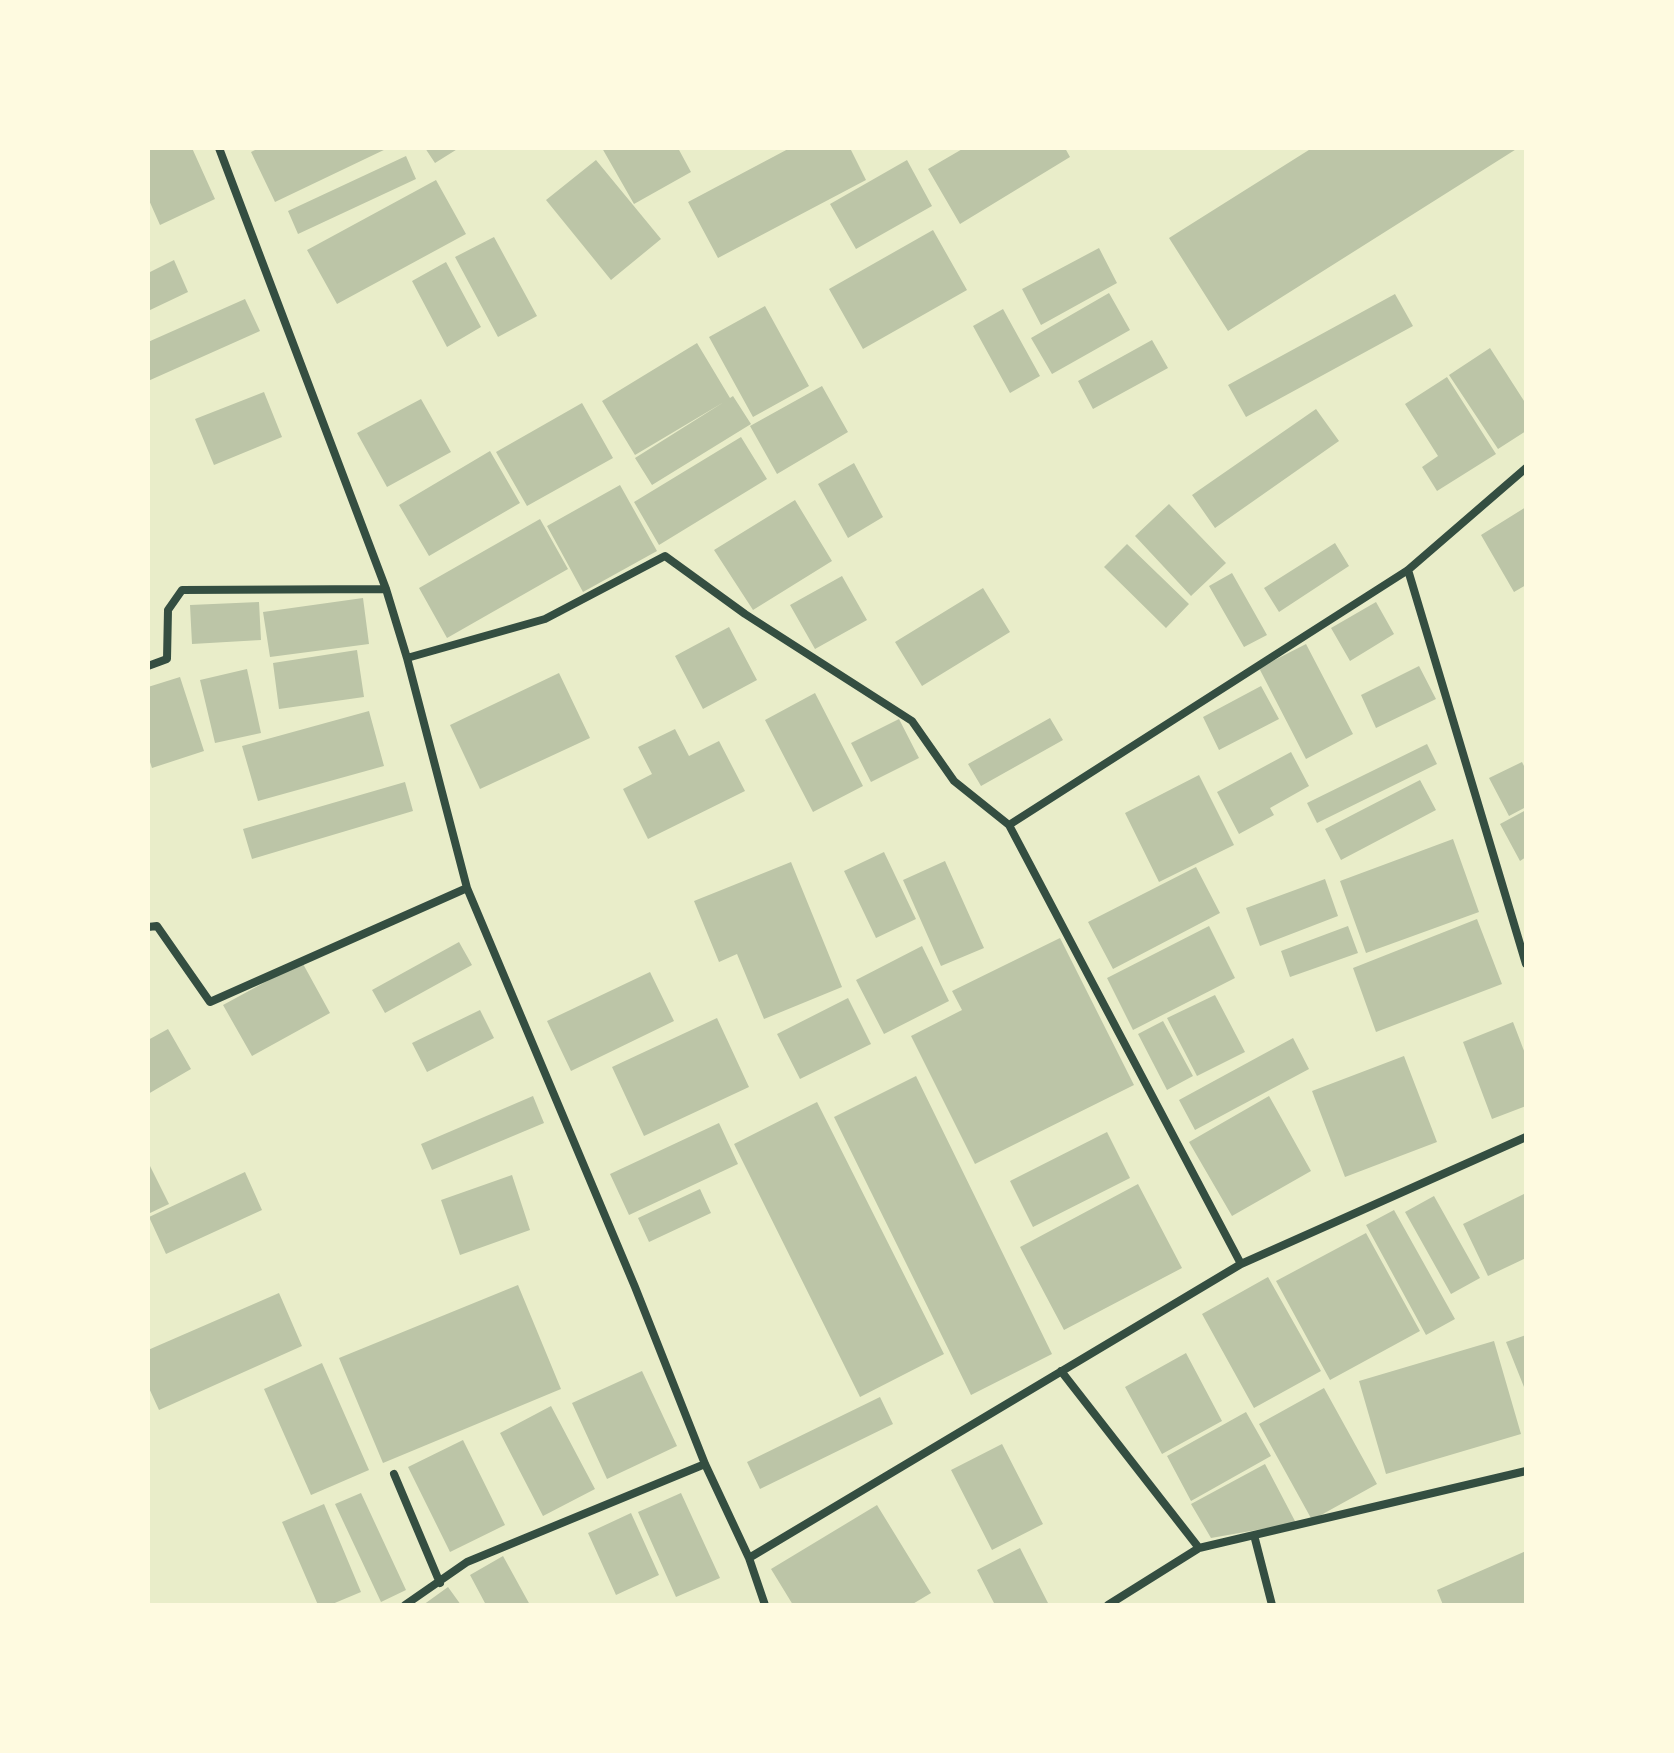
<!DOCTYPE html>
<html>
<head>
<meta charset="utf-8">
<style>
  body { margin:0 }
  #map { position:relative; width:1674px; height:1753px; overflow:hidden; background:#e9edc9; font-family:Helvetica,sans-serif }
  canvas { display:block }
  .frame { position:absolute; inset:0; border:150px solid #fefae0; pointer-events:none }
</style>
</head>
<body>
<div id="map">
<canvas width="1674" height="1753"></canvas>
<div class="frame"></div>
</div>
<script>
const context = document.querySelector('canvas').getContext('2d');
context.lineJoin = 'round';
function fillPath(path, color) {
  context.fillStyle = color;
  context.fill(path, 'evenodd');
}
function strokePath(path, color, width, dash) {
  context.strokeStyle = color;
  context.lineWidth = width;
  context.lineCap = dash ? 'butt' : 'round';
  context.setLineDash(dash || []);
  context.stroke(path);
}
const building = new Path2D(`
  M148,148h44l23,51 -55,26 -12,-27z
  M259,148h129l-113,54 -24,-50z
  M425,148h34l-24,15z
  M602,148h76l13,24 -57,32z
  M790,148h60l16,32 -148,78 -30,-56z
  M964,148h101l5,9 -110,67 -32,-55z
  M1312,148h206l-290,183 -59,-93z
  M406,156l10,23 -118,55 -10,-23z
  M596,160l65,79 -50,41 -65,-80z
  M907,160l25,46 -76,43 -26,-45z
  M436,180l30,54 -129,70 -30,-54z
  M933,230l34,60 -104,59 -34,-60z
  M494,237l43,79 -39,21 -43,-80z
  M1099,248l18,35 -76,42 -19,-36z
  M174,260l14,32 -40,19v-38z
  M446,262l35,65 -34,20 -35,-66z
  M1109,293l21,37 -78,44 -21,-36z
  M1395,294l18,32 -167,91 -18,-32z
  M245,299l15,32 -112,50v-39z
  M765,306l44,80 -56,31 -44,-80z
  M1003,309l37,67 -30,17 -37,-67z
  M1152,340l16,28 -75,41 -15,-28z
  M697,343l33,55 3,-2 18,28 -99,61 -17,-27 89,-56 -89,53 -33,-54z
  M1490,348l36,56v27l-28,18 -49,-74z
  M1447,377l49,77 -59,37 -15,-24 16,-11 -33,-52z
  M822,386l26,46 -71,42 -27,-48z
  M264,392l18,45 -68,28 -19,-46z
  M421,399l30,53 -64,35 -30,-54z
  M582,403l31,55 -86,48 -31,-54z
  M1316,409l23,32 -124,87 -23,-33z
  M741,437l26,42 -108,66 -25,-43z
  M490,451l30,52 -91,53 -30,-51z
  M854,463l29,54 -35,21 -30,-54z
  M620,485l37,66 -74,41 -36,-66z
  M795,500l37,61 -79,49 -39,-60z
  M1169,504l57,59 -35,33 -56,-60z
  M1526,507v78l-12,7 -33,-57z
  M540,519l28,50 -121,69 -28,-50z
  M1335,543l14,23 -70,46 -15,-24z
  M1127,544l62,60 -23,24 -62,-61z
  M1232,573l35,62 -23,12 -35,-61z
  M842,576l25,44 -52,29 -25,-44z
  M983,588l27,44 -88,54 -27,-44z
  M363,598l6,46 -99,13 -7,-45z
  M259,602l2,38 -69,4 -2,-39z
  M1376,602l18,32 -44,27 -19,-33z
  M729,627l28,53 -54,29 -28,-53z
  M1306,644l47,90 -47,25 -47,-91z
  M357,650l7,47 -85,12 -6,-46z
  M1419,666l17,33 -60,29 -15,-33z
  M247,669l14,64 -46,10 -15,-63z
  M559,673l31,65 -110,51 -30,-64z
  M180,677l24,74 -52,17 -4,-12v-69z
  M1261,686l18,33 -60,31 -16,-33z
  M815,693l48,93 -50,26 -48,-92z
  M369,711l15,55 -126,35 -16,-55z
  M1050,718l13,22 -82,46 -13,-22z
  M899,719l20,39 -48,24 -20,-39z
  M675,729l14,27 30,-15 26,50 -97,48 -25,-50 29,-15 -14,-27z
  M1427,744l10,20 -120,59 -10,-20z
  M1291,752l18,34 -39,22 4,7 -35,19 -22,-42z
  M1522,762l4,8v37l-17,9 -20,-38z
  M1199,775l35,70 -75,37 -34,-69z
  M1420,780l16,30 -95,50 -16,-31z
  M405,782l8,29 -161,48 -9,-30z
  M1526,810v47l-6,4 -20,-37z
  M1453,839l26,73 -113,41 -26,-72z
  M884,852l32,67 -40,19 -32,-67z
  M945,861l39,87 -43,18 -38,-86z
  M791,862l51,125 -78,32 -27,-65 -18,8 -25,-61z
  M1196,867l24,46 -107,56 -25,-47z
  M1325,879l13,37 -78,30 -14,-38z
  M1477,919l25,65 -126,48 -23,-64z
  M1209,926l26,52 -102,52 -26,-52z
  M1348,926l10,27 -68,24 -9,-26z
  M1060,938l74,147 -159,79 -64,-128 51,-26 -10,-19z
  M459,942l13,23 -87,48 -13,-23z
  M922,946l27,55 -65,33 -28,-54z
  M302,962l28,51 -78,43 -29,-51z
  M650,972l24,49 -103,50 -24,-50z
  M1215,995l30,57 -48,24 -30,-58z
  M848,998l23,46 -71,35 -23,-45z
  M480,1010l14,28 -67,34 -15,-29z
  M717,1018l32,69 -105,49 -32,-69z
  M1163,1021l30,55 -26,14 -29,-56z
  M1513,1022l13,34v50l-34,13 -29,-77z
  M168,1029l23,40 -43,25v-54z
  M1293,1038l16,31 -114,61 -16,-30z
  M1404,1056l33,86 -92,35 -33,-86z
  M916,1076l136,278 -81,41 -137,-278z
  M533,1096l11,27 -112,47 -11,-26z
  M1269,1096l42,75 -79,45 -43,-74z
  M817,1102l127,252 -84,43 -126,-253z
  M719,1123l19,41 -109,51 -19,-41z
  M1107,1132l23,46 -97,49 -23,-46z
  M148,1162l21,42 -21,10z
  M245,1172l17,38 -96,44 -17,-37z
  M512,1175l18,55 -70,25 -19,-55z
  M1138,1184l44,84 -118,62 -44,-83z
  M700,1189l11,24 -62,29 -11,-24z
  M1526,1193v65l-38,18 -25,-52z
  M1434,1196l46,82 -29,16 -46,-82z
  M1394,1210l61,109 -29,16 -60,-110z
  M1366,1233l54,98 -90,49 -54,-99z
  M1268,1277l53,94 -67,37 -52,-94z
  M518,1285l43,104 -178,74 -44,-105z
  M279,1293l23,53 -143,64 -11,-24v-36z
  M1526,1335v57l-20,-50z
  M1494,1341l27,93 -135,40 -27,-93z
  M1186,1353l36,68 -60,33 -37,-67z
  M322,1363l47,107 -58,25 -47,-106z
  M642,1371l35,75 -70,33 -35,-76z
  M1324,1388l53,96 -65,36 -53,-96z
  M880,1397l13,27 -133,65 -13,-27z
  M551,1406l44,83 -52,27 -43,-83z
  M1246,1412l25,44 -80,45 -24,-45z
  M463,1440l42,85 -55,27 -42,-85z
  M1002,1444l41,80 -51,26 -41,-80z
  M1265,1464l31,59 -85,15 -20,-34z
  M361,1493l45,97 -25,12 -46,-98z
  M681,1493l39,85 -44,19 -38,-85z
  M324,1504l37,88 -31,13h-12l-36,-83z
  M877,1505l54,88 -20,12h-118l-22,-36z
  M631,1513l28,62 -43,20 -28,-62z
  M1020,1548l29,57h-54l-18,-35z
  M1526,1551v54h-83l-6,-15z
  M503,1556l27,49h-44l-16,-30z
  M448,1587l13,18h-38z`);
const minor = new Path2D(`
  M219,148l167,441 21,69 60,230 168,399 70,177 44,94 16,47
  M1408,570l118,394
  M407,658l138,-39 120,-63 80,58 167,107 42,60 55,44 232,439
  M148,666l19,-7 1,-49 14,-20 204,-1
  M1009,825l399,-255 118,-102
  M148,927l9,-1 53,76 257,-114
  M1061,1371l138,177
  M394,1474l46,109
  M1254,1535l18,70
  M749,1558l492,-294 285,-127
  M405,1605l62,-43 238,-98
  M1108,1605l91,-57 327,-77`);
fillPath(building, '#bcc5a7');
strokePath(minor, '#344e41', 8);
</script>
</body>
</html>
